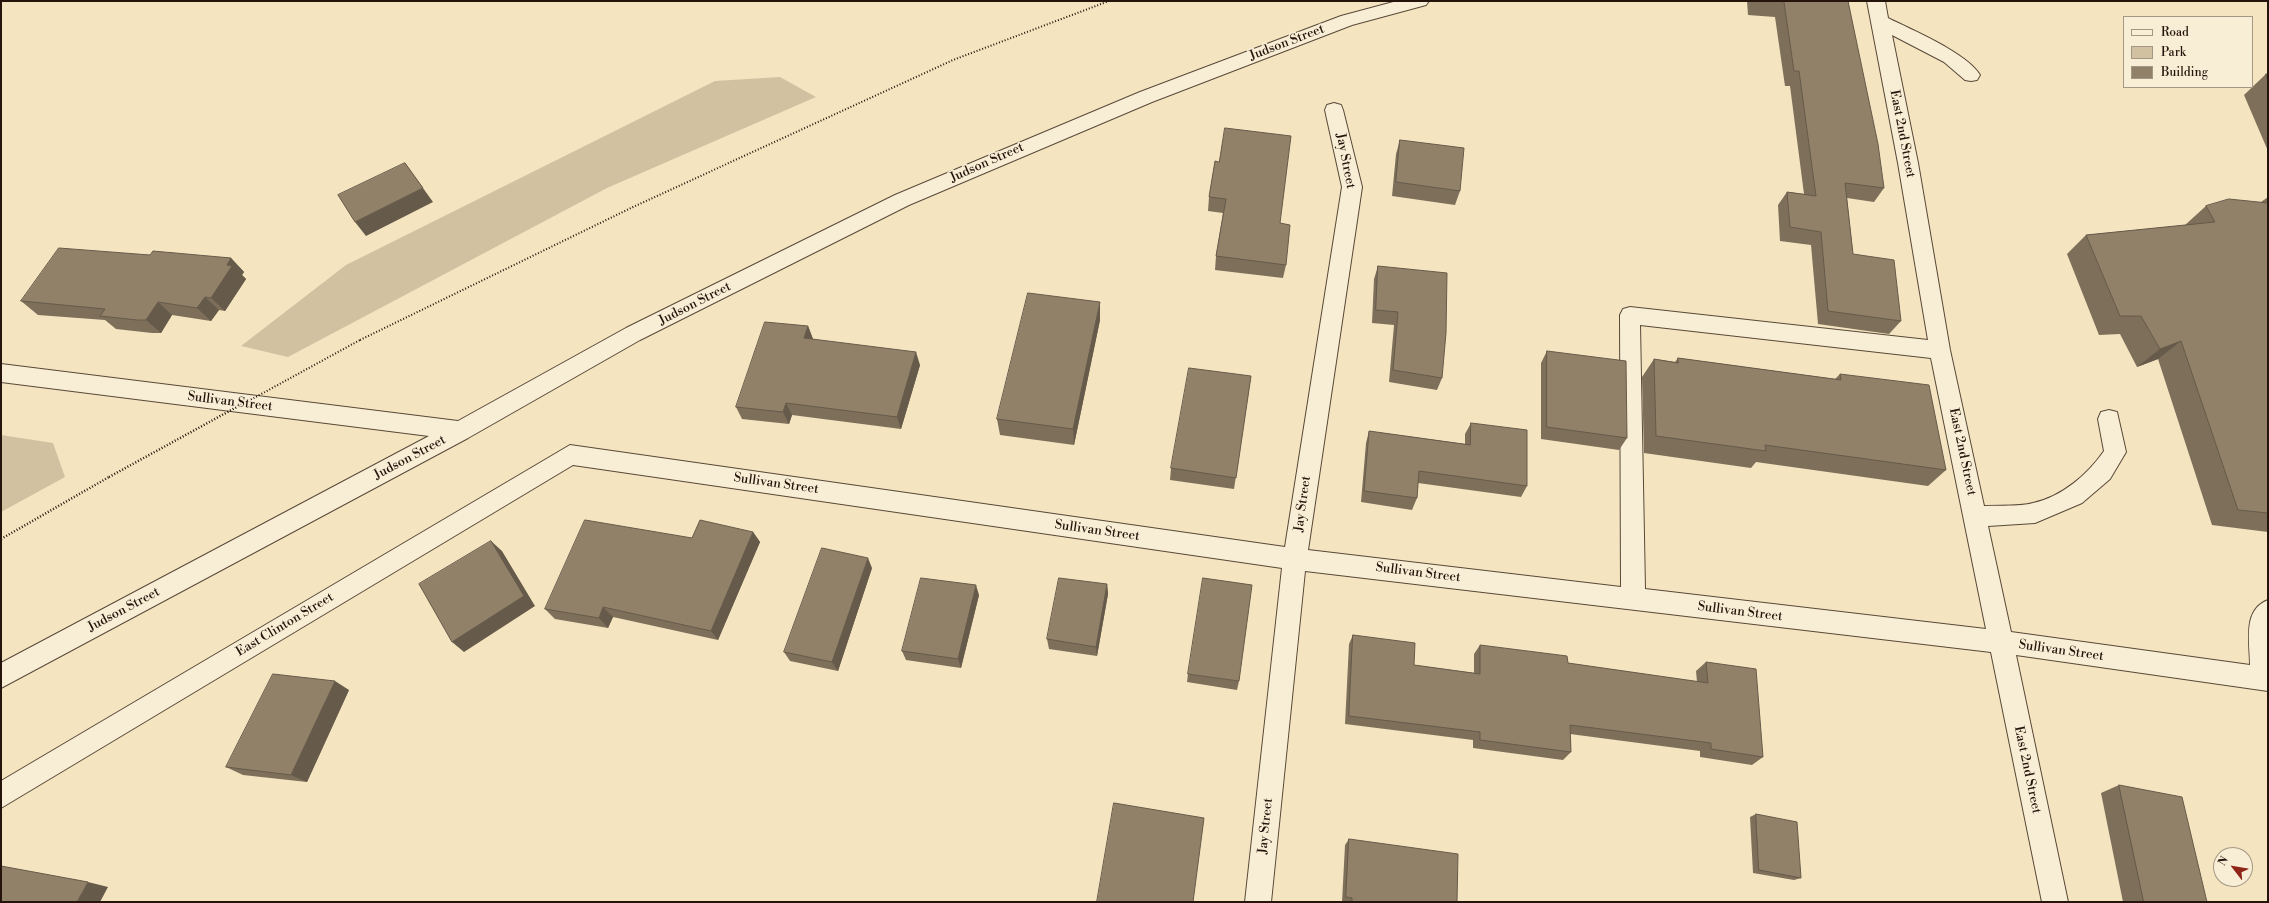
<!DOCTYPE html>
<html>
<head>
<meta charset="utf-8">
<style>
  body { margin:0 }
  #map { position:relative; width:2269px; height:903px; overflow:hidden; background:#f4e5c0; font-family:"Libre Bodoni",serif }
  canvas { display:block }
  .frame { position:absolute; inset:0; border:2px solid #25140b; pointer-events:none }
  .legend { position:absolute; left:2123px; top:16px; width:130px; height:72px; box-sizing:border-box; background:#f8eed6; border:1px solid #a49785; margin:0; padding:5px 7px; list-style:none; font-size:12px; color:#25140b }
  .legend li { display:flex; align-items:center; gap:8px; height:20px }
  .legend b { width:20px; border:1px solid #a49785 }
  .north { position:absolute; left:2213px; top:847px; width:40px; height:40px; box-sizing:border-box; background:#f8eed6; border:1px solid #a49785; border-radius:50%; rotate:301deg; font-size:11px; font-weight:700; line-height:16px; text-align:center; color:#25140b }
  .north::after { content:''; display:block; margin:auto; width:14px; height:18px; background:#8f2418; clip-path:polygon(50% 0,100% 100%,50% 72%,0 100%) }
</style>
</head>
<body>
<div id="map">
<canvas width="2269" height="903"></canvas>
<div class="frame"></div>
<ul class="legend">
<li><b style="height:5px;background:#f8eed6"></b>Road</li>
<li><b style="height:11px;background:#d1c1a1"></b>Park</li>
<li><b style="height:11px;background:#918169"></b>Building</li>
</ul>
<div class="north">N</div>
</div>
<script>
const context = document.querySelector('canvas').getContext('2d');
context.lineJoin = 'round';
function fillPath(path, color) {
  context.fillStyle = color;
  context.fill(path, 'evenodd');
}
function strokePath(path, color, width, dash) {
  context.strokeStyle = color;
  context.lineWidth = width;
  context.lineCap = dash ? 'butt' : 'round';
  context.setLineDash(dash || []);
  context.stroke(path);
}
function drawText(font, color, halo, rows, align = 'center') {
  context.font = font + ' "Libre Bodoni",serif';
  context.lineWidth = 3;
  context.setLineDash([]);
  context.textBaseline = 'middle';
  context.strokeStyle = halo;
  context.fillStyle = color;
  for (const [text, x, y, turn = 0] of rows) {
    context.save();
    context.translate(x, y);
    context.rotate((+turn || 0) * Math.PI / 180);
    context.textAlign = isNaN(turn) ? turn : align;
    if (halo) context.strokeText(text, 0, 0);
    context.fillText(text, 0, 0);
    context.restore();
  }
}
const green = new Path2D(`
  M780,77l36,20 -209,91 -319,169 -47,-11 105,-81 369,-184z
  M1,435l52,8 12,34 -64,35z`);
const pathFar1 = new Path2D(`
  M360,340l273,-133 320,-147 156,-59`);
const path = new Path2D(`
  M1,539l108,-62`);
const minor = new Path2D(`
  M1397,1h32l-3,4 -74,20 -200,77 -243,103 -269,135 -172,98 -467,250v-25l428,-227 -428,-54v-18l457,57 168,-93 269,-133 245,-103 201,-76z
  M1867,1h18l3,17c24,12 79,35 92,57l-3,5 -6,1 -6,-1 -21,-18 -52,-27 26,128 32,187 34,156c16,-1 34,1 49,-3 29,-6 55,-29 71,-52l-6,-32 3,-7 8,-2 8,2 9,40 -16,27 -28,24 -47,20 -47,3 23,106 239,33c0,-23 -8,-55 18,-65v91l-252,-36 52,247h-26l-51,-250 -686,-81 -34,331h-26l37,-334 -709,-103 -572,343v-27l569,-336 715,102 57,-360 -17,-77 2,-5 7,-2 7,2 2,5 19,77 -54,363 313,37 -1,-272 3,-6 7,-2 298,33 -30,-177zM1640,325l291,33 55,271 -341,-40z`);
const pathBridgeFar1 = new Path2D(`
  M243,404l117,-64`);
const pathBridge = new Path2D(`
  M109,477l135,-74`);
const wall = new Path2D(`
  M1747,1h101l36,187 -10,14 -27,-4 6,56 48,67 -12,13 -71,-10 -7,-79 -31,-4 -2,-36 9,-13 17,2 -14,-108h-5l-10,-69 -27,-2z
  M2266,74h2v77l-24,-56z
  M1400,140l60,51 -5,14 -63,-9 4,-42z
  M1215,161l65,62 6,42 -3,13 -68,-8 1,-14 7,-43 -15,-2 1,-14z
  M2268,197v335l-56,-7 -54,-166 -21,8 -17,-33 -21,1 -32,-81 19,-19 99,-10 21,-19 55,-4z
  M150,255l81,3 13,14 -2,3 4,4 -21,32 -6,-1 -8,11 -39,-6 -11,18h-9l-36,-4 -11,-9 -67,-5 -17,-14z
  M1378,266l64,112 -5,12 -48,-8 5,-57 -22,-2 2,-44z
  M1100,302v18l-26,125 -74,-10 -3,-16z
  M808,326l5,13 107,26 -19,64 -109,-14 -3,9 -47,-5 -6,-12z
  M1547,351l80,87 -8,12 -78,-11v-76z
  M1678,358l157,21 5,-5 106,96 -18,16 -172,-24 -5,6 -107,-15 -2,-76 12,-18 21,3z
  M1251,376l-17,113 -64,-9 1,-12z
  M1471,423l56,63 -6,11 -103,-14 -1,15 -5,12 -51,-8 5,-59 3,-12 96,13v-10z
  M753,532l7,10 -42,98 -105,-23 -5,11 -53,-9 -10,-10 147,-71z
  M872,568l-34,103 -48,-10 -6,-9z
  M1107,584l1,10 -11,62 -48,-7 -2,-10z
  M979,595l-18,73 -55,-8 -4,-9z
  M1353,635l61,30 60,8v-19l6,-9 88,18 129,19 -1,-11 10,-9 57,95 -11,8 -52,-8v-6l-130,-17 1,18 -8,8 -90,-12v-8l-128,-16 4,-80z
  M1188,674l51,7 -2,9 -50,-8z
  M349,690l-42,92 -64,-7 -17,-8z
  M2119,785l88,117h-84l-22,-109z
  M1756,814l45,64 -7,2 -41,-7 -3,-56z
  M1349,839l108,63h-115l3,-57z`);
const shadedWall = new Path2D(`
  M405,163l28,39 -67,34 -11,-14z
  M231,258l13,14 -2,3 4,4 -21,32 -14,-13 16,-33z
  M205,297l14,13 -8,11 -14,-13z
  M158,302l14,13 -11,18 -15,-13z
  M1100,302v18l-26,125 -1,-16z
  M808,326l5,13 -9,-1z
  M2181,341l-23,18 -21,8 23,-18z
  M916,352l4,13 -19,64 -4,-12z
  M786,403l6,12 -3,9 -6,-12z
  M753,532l7,10 -42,98 -7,-9z
  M491,541l11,10 33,55 -71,46 -12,-10z
  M868,558l4,10 -34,103 -6,-9z
  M1107,584l1,10 -11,62 -1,-9z
  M976,585l3,10 -18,73 -3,-9z
  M603,607l10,10 -5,11 -9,-10z
  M335,681l14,9 -42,92 -16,-7z
  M88,882l20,5 -8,15h-23z`);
const building = new Path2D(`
  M1769,1h79l30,143 6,44 -39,-5 8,71 41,6 7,61 -73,-10 -7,-79 -31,-5 -3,-35 29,4 -17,-125h-5l-10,-69z
  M2266,74h2v6z
  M1225,128l66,8 -11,87 10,2 -4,40 -70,-9 10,-57 -17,-2 6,-36 4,1z
  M1400,140l64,8 -4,43 -64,-9z
  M405,163l18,25 -68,34 -17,-27z
  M2229,199l39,4v310l-30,-3 -57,-169 -21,8 -19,-33h-21l-34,-81 129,-13 -9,-16z
  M59,248l91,7 3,-4 78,7 -4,7 5,1 -21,32 -6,-1 -8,11 -39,-6 -12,18h-9l-37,-4 5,-7 -84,-8z
  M1378,266l69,7 -1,60 -4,45 -49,-8 5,-58 -22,-2z
  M1028,293l72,9 -27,127 -76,-10z
  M765,322l43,4 -4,12 112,14 -19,65 -111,-14 -3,9 -47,-5z
  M1547,351l79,10 1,77 -80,-11z
  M1678,358l163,22 -1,-6 89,11 17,85 -181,-25 1,6 -110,-15 -2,-77 24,4z
  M1189,368l62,8 -15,102 -65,-10z
  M1471,423l56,7v56l-108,-15 -2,27 -53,-7 5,-60 101,14z
  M585,520l107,18 8,-18 53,12 -42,99 -108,-24 -4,11 -54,-9z
  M491,541l33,55 -72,46 -33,-58z
  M822,548l46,10 -36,104 -48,-10z
  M921,578l55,7 -18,74 -56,-8z
  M1059,578l48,6 -11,63 -49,-8z
  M1203,578l49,7 -13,96 -51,-7z
  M1353,635l62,8 -1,22 66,9v-29l87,11 1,7 140,20 -2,-21 50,7 7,88 -52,-8v-6l-141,-18 1,27 -91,-12v-8l-131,-16z
  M273,674l62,7 -44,94 -65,-8z
  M2119,785l63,12 25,105h-63z
  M1114,803l90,15 -11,84h-96z
  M1756,814l41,8 4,56 -42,-8z
  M1349,839l109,15 -1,48h-105v-4l-6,-1z
  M1,866l87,16 -11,20h-76z`);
const streetNames = [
  ["Judson Street",1287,43,-21],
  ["East 2nd Street",1902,134,79],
  ["Jay Street",1345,161,79],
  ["Judson Street",987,163,-24],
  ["Judson Street",695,304,-27],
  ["Sullivan Street",230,402,7],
  ["East 2nd Street",1962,452,78],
  ["Judson Street",410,458,-28],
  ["Sullivan Street",776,484,8],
  ["Jay Street",1303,504,-82],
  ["Sullivan Street",1097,531,8],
  ["Sullivan Street",1418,573,7],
  ["Judson Street",124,610,-28],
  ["Sullivan Street",1740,612,7],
  ["East Clinton Street",285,625,-31],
  ["Sullivan Street",2061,651,8],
  ["East 2nd Street",2027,770,78],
  ["Jay Street",1266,826,-84]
];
fillPath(green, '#d1c1a1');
strokePath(minor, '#594838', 2);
strokePath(pathFar1, '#25140b', 2, [1, 2]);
strokePath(path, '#25140b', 2.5, [1, 2]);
fillPath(minor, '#f8eed6');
strokePath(pathBridgeFar1, '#25140b', 2, [1, 2]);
strokePath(pathBridge, '#25140b', 2.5, [1, 2]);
fillPath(wall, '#7d6f5a');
fillPath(shadedWall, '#665a4a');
fillPath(building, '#918169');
strokePath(building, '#665a4a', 1);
drawText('13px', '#25140b', '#f8eed6', streetNames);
</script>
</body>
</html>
